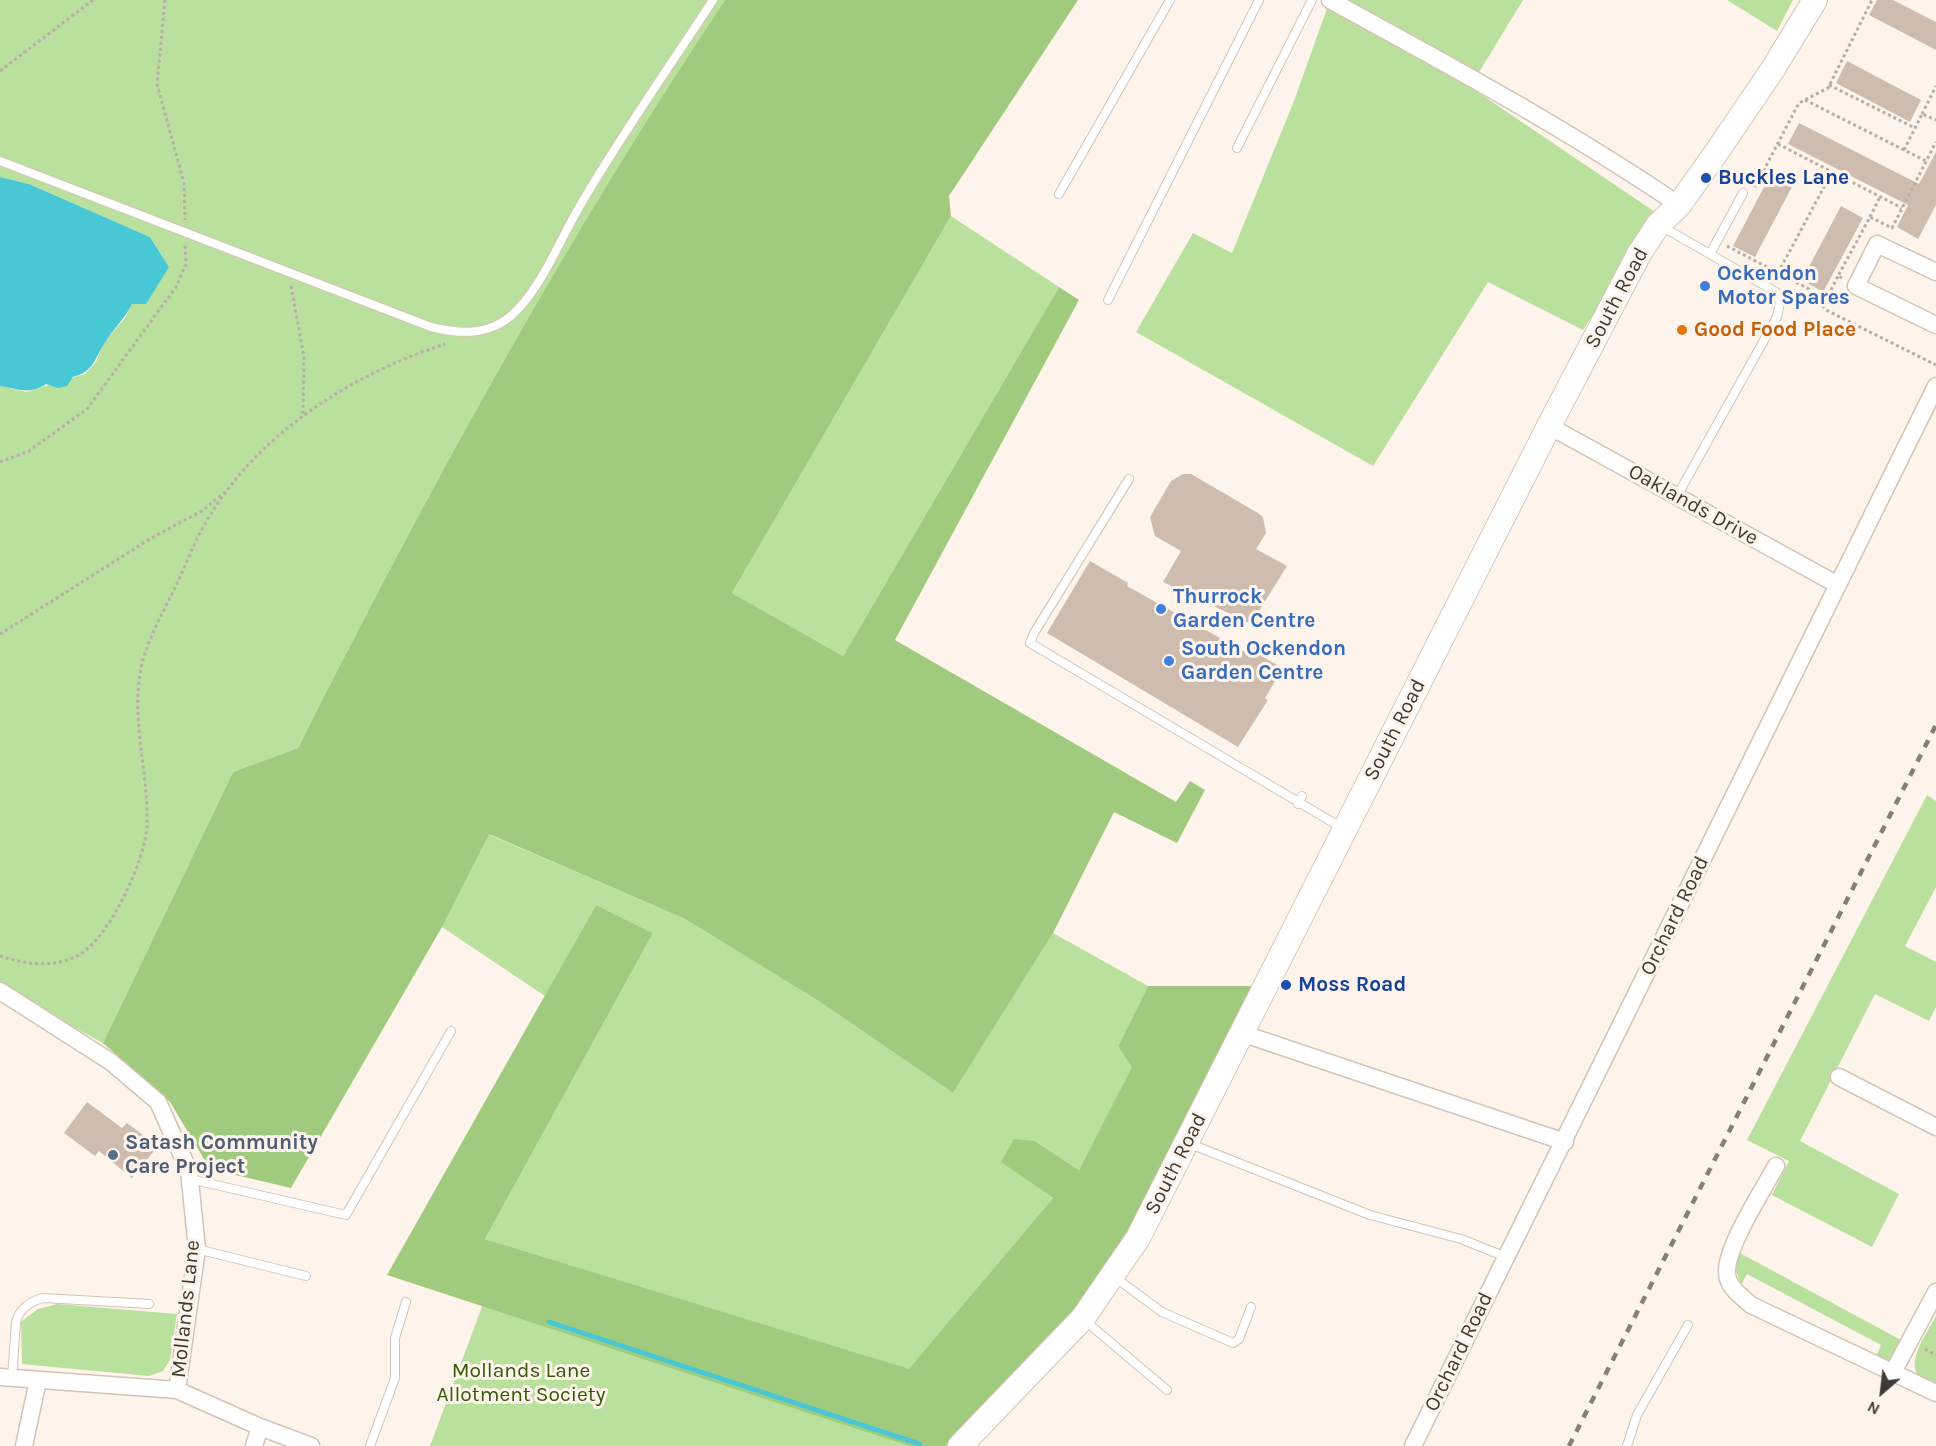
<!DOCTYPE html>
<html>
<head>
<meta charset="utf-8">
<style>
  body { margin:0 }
  #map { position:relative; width:1936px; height:1446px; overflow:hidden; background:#fef4eb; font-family:Karla,sans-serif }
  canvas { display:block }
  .north { position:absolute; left:1852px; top:1362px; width:60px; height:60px; -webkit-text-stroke:4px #fef4eb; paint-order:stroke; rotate:208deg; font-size:16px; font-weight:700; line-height:24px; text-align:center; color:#403a34 }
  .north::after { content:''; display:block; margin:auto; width:21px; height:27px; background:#403a34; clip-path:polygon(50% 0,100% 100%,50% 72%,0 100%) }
</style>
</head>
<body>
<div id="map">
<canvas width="1936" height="1446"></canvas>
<div class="north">N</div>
</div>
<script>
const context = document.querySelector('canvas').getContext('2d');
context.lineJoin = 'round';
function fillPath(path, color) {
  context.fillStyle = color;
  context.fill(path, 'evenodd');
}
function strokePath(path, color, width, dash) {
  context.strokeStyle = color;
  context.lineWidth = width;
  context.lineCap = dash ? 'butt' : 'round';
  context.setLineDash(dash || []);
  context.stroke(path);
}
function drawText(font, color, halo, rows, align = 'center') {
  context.font = font + ' Karla,sans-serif';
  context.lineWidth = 6;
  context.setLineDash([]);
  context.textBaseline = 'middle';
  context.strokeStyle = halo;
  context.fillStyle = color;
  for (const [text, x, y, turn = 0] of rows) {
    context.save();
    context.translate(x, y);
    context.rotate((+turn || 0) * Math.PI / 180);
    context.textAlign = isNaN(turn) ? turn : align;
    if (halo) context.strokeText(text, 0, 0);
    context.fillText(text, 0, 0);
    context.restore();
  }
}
const green = new Path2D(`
  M0,0h725c-160,239 -298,492 -427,748l-65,24 -130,271 -103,-55v-602l26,6 59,-18 11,-12 8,-20 21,-24 7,-14 37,-37 -19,-30 -121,-53 -29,-7z
  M1330,0h193l-53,87 188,127 -75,116 -95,-48 -115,184 -237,-134 57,-99 39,20 62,-152z
  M1727,0h66l-16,31z
  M951,216l108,71 -216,369 -111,-63z
  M1927,795l9,6v86l-31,59 31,16v45l-7,14 -54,-27 -75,147 99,53 -27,53 -100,-52 17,-34 -42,-21z
  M488,834l197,85 135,83 133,91 100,-160 95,53 -30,60 15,20 -54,104 -44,-29 -33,21 51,36 -144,172 -424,-131 168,-306 -57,-28 -51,91 -103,-69z
  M1738,1252l163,88 -10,21 -15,-4 5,-12 -134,-71 -6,11 -7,-21z
  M57,1304l120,10 -7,46 -7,11 -14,5 -127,-12 -1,-42 17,-13z
  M483,1304l426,142h-479z
  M1936,1316v72c-5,-3 -12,-6 -16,-11 -16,-14 9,-47 16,-61z`);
const forest = new Path2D(`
  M725,0h353l-129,196 2,20 -219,377 111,63 216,-369 20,13 -184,340 281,162 14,-21 15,9 -28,53 -63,-31 -61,121 -100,160 -133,-91 -135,-83 -196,-85 -47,93 -151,261 -81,-19 -40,-67 -67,-59 130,-271 65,-24c129,-256 267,-509 427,-748z
  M596,905l57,28 -168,306 424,130 144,-171 -52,-36 13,-23 21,2 44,29 53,-103 -14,-21 30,-60h111l-95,190 -79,126 -139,144h-37l-522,-171z`);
const water = new Path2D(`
  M0,177l29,7 121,53 19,30 -23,37h-14c-8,16 -20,26 -28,40 -10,16 -11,28 -31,33l-6,9 -9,2 -12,-4c-16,11 -28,5 -46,2z`);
const stream = new Path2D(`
  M549,1322l371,122`);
const building = new Path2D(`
  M1877,0h16l43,22v28l-67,-35z
  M1847,61l74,39 -11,22 -74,-39z
  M1799,123l120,61 17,-32v53l-18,34 -21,-12 11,-22 -120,-61z
  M1772,172l22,11 -39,74 -22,-11z
  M1841,206l22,12 -40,74 -21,-12z
  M1183,474h8l67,39 5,4 3,16 -10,16 31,17 -36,58 -88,-42 18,-31 -26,-15 -5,-19 21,-36z
  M1090,561l38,22 -1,3 127,71 2,-4 27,15 -18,30 3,2 -30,47 -191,-114z
  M87,1102l35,26 5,-5 31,23 -26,32 -33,-27 -4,5 -31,-23z`);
const path = new Path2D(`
  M165,0l-8,84 27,99 1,37
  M0,71l93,-71
  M1829,85l86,43
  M1805,100l121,61
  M1922,114l14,-28
  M1778,144l124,64
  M1904,150l18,-36 14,6
  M1755,187l44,-84 29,-15 44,-88
  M1870,217l10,-20
  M1727,246l82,43 17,21 110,55
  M1778,273l54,-101
  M1842,278l-4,-2 32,-59 22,11 44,-86
  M291,286l13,71 -1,58
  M1823,306l15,-30
  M0,462l29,-11 58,-42 89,-122 10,-23 -1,-19
  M0,634l153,-97 49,-26 23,-19
  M0,956c24,8 51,12 75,1 33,-14 71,-98 72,-132 2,-58 -21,-118 -1,-175 8,-22 19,-42 29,-62 10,-22 19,-45 31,-66 51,-88 144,-147 239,-178
  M1925,1349l11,6`);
const service = new Path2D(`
  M1237,148l75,-148
  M0,161l431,166c29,7 57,9 81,-12 31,-28 50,-81 72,-116 40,-68 86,-133 129,-199
  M1059,194l111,-194
  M1661,226l115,66 4,10 -3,15 -100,179
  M1710,254l33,-61
  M1108,300l151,-300
  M1129,479l-95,154 -4,10 314,186
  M1298,804l4,-8
  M1188,1143l182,72 91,24 45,18
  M190,1179l156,36 105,-184
  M197,1249l109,27
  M1113,1276l49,36 71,31 6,-4 12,-32
  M1083,1319l84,71
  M12,1378l4,-56c3,-13 15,-21 27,-24l106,6
  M370,1446l25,-68v-40l11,-36
  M1627,1446l10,-31 51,-90`);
const minor = new Path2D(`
  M1330,0c119,65 237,129 349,205
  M1936,272l-59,-28 -21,42 80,39
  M1549,426l289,159
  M0,991l111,71 47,40 31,69 8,78 -20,141 83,37 51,19
  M1244,1034l321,108
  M1839,1077l97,50
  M1776,1166c-13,24 -50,81 -49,106 0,15 14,24 24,33l185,88
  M1892,1374l44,-82
  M0,1377l177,13
  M24,1446l14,-66
  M254,1446l6,-19
  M1413,1446l523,-1060`);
const secondary = new Path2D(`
  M960,1446l123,-128 55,-80 411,-812 90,-172 19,-29 21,-20 37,-52 57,-84 42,-69`);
const rail = new Path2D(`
  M1569,1446l367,-721`);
const markers = [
  [1706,178,6,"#1a4fb4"],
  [1705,286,6,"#3f7fe0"],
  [1682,330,6,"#e8710a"],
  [1161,609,6,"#3f7fe0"],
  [1169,661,6,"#3f7fe0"],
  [1286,985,6,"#1a4fb4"],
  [113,1155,6,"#5c6f8a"]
];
const transitNames = [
  ["Buckles Lane",1718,178],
  ["Moss Road",1298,985]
];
const shopNames = [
  ["Ockendon",1717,274],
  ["Motor Spares",1717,298],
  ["Thurrock",1173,597],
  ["Garden Centre",1173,621],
  ["South Ockendon",1181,649],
  ["Garden Centre",1181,673]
];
const streetNames = [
  ["South Road",1617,298,-62],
  ["Oaklands Drive",1693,505,29],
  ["South Road",1395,730,-63],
  ["Orchard Road",1675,916,-64],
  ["South Road",1176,1164,-63],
  ["Mollands Lane",186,1309,-84],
  ["Orchard Road",1459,1352,-64]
];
const foodNames = [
  ["Good Food Place",1694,330]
];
const serviceNames = [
  ["Satash Community",125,1143],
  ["Care Project",125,1167]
];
const parkNames = [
  ["Mollands Lane",521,1371],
  ["Allotment Society",521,1395]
];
fillPath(green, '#bae09e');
fillPath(forest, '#a0cb7f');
fillPath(water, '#47c8d4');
strokePath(stream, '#47c8d4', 5);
fillPath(building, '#cebdaf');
strokePath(service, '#d5c4b5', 10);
strokePath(minor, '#d5c4b5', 19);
strokePath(secondary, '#d5c4b5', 26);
strokePath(path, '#b7aea7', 3, [3, 3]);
strokePath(service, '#fff', 8);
strokePath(minor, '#fff', 16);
strokePath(secondary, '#fff', 24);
strokePath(rail, '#867f78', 4.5, [8, 8]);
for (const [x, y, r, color] of markers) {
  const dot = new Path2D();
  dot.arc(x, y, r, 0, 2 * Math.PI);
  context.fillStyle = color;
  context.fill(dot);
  strokePath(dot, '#fef4eb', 2);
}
drawText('bold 21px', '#164399', '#fef4eb', transitNames, 'left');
drawText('bold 21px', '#366cbe', '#fef4eb', shopNames, 'left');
drawText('21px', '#403a34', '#fef4eb', streetNames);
drawText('bold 21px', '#c56008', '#fef4eb', foodNames, 'left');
drawText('bold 21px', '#4e5e75', '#fef4eb', serviceNames, 'left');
drawText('21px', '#335906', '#fef4eb', parkNames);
</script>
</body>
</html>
